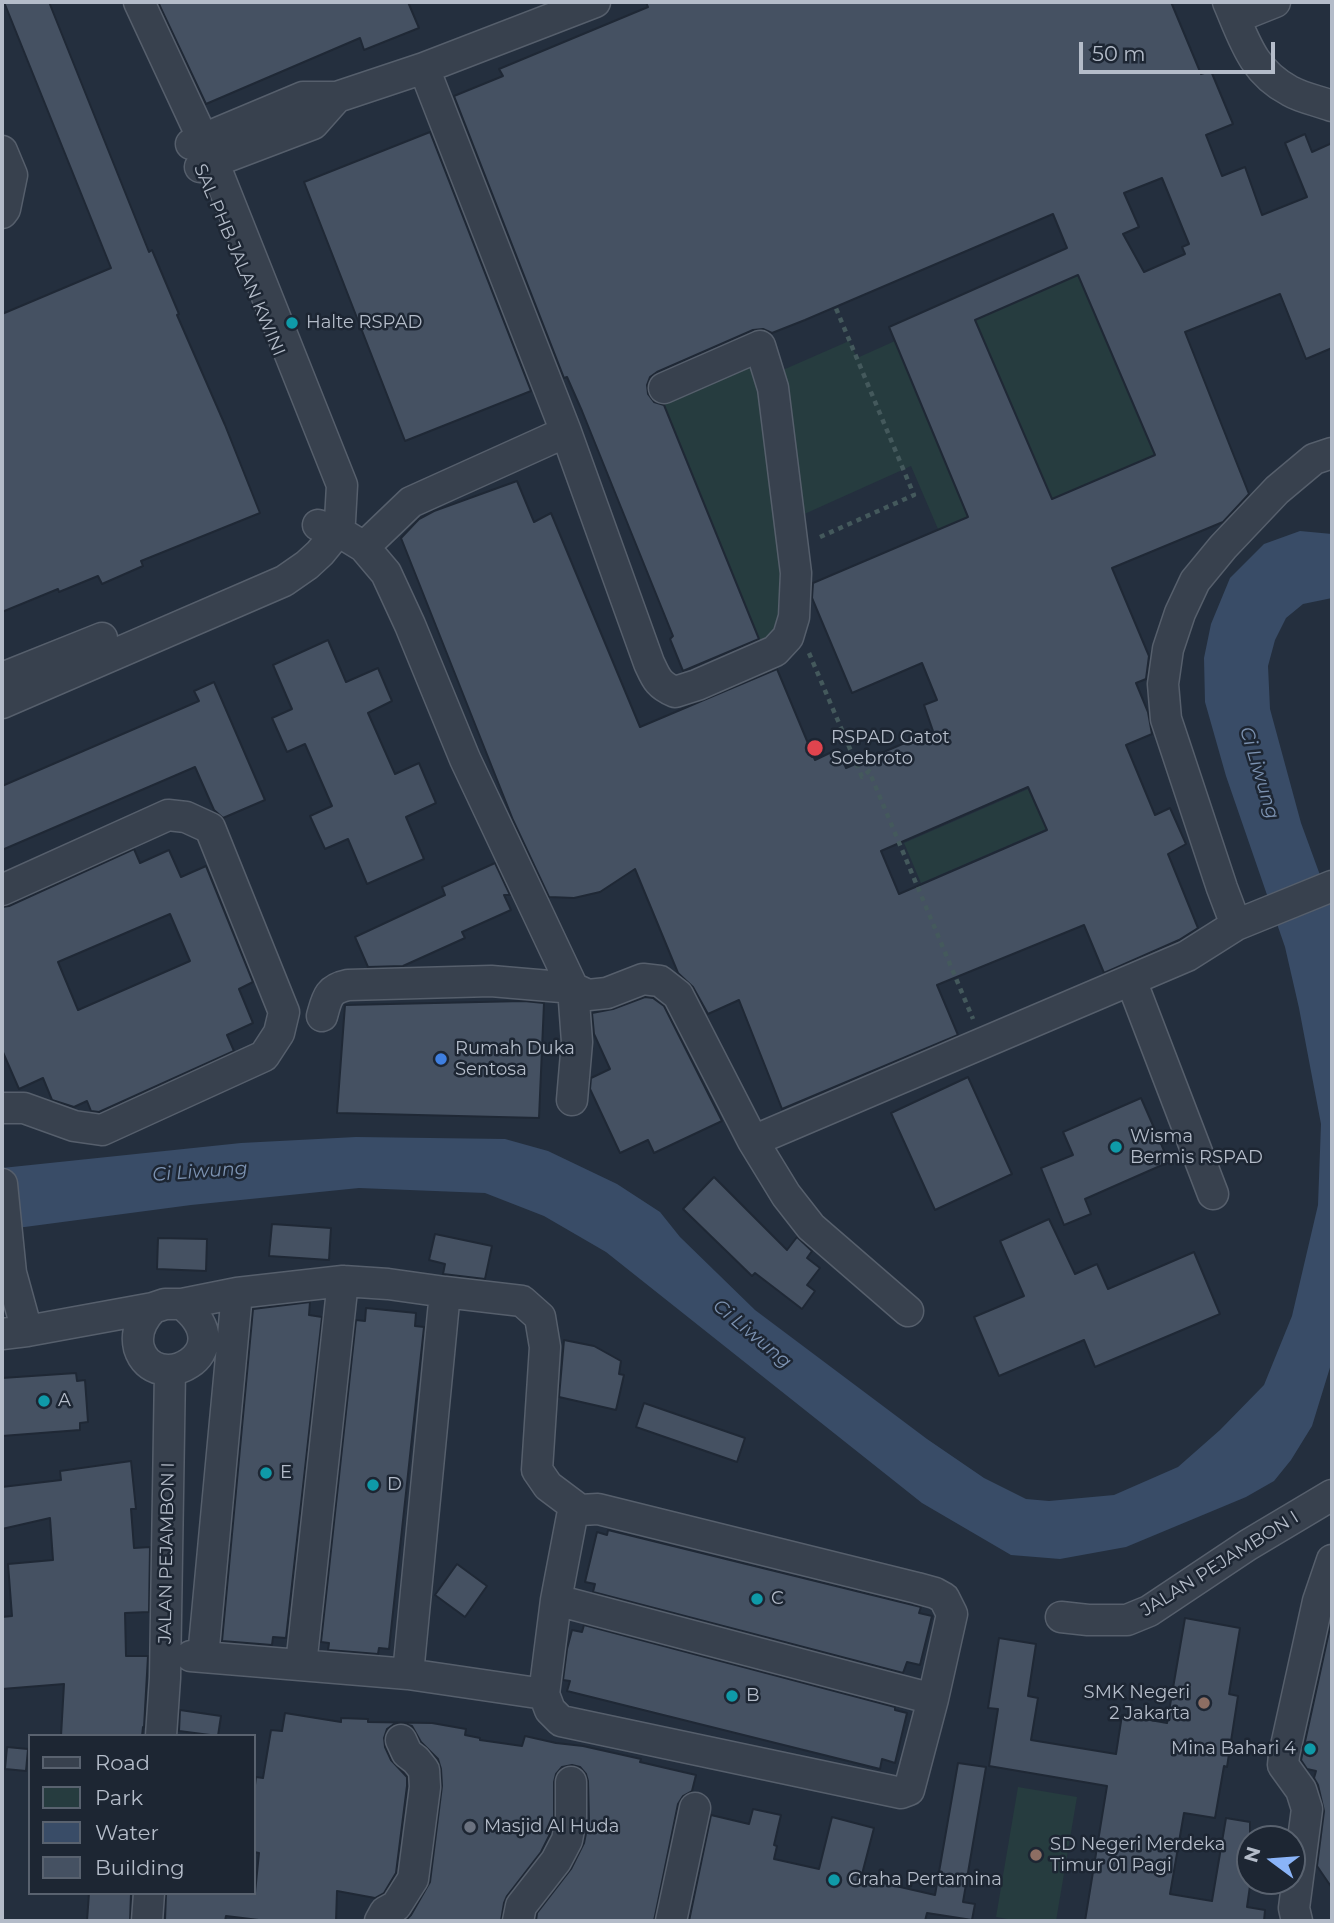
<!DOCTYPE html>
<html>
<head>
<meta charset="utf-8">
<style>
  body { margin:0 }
  #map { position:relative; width:1334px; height:1923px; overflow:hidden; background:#242f3e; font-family:Montserrat,sans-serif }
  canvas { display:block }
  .frame { position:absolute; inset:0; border:4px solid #b4bcc9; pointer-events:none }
  .legend { position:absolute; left:28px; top:1734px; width:228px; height:161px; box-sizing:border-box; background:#1d2633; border:2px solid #59626f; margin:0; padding:9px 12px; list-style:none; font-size:21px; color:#b4bcc9 }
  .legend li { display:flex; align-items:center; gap:14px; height:35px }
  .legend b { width:35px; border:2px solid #59626f }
  .north { position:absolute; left:1236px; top:1825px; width:70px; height:70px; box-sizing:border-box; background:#1d2633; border:2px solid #59626f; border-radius:50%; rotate:286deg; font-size:19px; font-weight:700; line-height:28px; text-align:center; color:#b4bcc9 }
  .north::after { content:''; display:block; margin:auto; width:24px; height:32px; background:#8ab4f8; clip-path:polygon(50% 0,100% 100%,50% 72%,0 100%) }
  .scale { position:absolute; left:1079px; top:42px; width:196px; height:32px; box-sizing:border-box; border:4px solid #b4bcc9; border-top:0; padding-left:9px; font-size:21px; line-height:24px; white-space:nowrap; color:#b4bcc9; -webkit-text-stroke:5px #1d2633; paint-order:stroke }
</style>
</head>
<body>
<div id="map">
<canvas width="1334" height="1923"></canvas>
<div class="frame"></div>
<ul class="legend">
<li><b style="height:9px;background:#38414e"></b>Road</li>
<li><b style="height:19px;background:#263c3f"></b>Park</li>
<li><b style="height:19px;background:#394c67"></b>Water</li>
<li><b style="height:19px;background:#455162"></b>Building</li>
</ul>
<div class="north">N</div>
<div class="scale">50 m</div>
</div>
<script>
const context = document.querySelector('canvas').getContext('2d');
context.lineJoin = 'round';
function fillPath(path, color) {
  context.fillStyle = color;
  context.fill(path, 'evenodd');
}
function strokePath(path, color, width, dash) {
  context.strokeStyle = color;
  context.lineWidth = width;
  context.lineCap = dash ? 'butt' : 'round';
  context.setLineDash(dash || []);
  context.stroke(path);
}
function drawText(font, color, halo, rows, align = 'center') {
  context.font = font + ' Montserrat,sans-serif';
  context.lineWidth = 5;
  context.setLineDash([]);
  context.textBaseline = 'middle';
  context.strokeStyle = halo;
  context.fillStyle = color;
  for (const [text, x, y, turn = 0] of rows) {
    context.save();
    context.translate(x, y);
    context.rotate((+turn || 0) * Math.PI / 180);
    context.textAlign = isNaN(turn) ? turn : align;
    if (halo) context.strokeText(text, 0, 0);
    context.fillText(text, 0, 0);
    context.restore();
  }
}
const green = new Path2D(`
  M1078,275l77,180 -103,44 -77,-179z
  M849,341l8,17 38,-17 76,182 -30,13 -30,-70 -111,50 -24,-143z
  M758,355l11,39 16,222 -22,33 -103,-253z
  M1028,789l18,40 -125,54 -17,-40z
  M1018,1787l59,10 -21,124h-37l-23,-4z`);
const water = new Path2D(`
  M1300,531l32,3v64l-29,6 -17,14 -11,22 -7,26 2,43 31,114 31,85v453l-20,65 -21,34 -17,21 -28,16 -120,50 -66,12 -49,-4 -89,-52 -316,-251 -62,-36 -59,-23 -126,-5 -168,17 -189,25v-62l239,-25 115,-6 149,2 43,12 69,33 43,28 20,25 75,73 172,129 57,39 42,21 23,2 65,-6 64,-28 42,-37 44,-45 28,-69 26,-111 3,-81 -22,-116 -14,-61 -59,-171 -21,-74 -1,-44 7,-34 19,-46 34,-34z`);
const building = new Path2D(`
  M4,2h45l100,250 3,-2 27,64 -2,1 48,110 35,88 -119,48 2,5 -41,18 -4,-8 -39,16 -1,-3 -56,23v-298l109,-46z
  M158,2h250l11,26 -55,22 -4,-12 -154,66z
  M646,2h525l30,72 10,-3 22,53 -27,11 16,41 23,-9 17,48 45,-18 -22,-54 20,-9 7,18 20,-9v205l-26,11 -26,-65 -95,38 64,162 -26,28 -111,46 37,88 -3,23 -10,4 12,29 4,22 -26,11 29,70 15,-7 16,36 -18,10 30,74 -19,12 -75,33 -20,-48 -147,60 21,50 -176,74 -43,-109 -31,14 -15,-27 -15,-14 -43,-104 -35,23 -26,6 -25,-1 -36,-77 -112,-282 18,-19 15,-8 83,-30 17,41 17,-9 89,214 137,-58 38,91 23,-11 8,19 87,-37 -9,-26 13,-5 -15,-37 -70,30 -40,-95 1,-15 155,-66 -79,-190 178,-79 -14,-34 -248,106 -33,13 -9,-4 -10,1 -96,42 -7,5 -3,8 1,9 6,8 10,3 95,234 -76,32 -13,-32 3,-3 -91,-225 -15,-34 -3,1 -110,-282 49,-20 -4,-7 149,-62zM1162,178l27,66 -7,3 3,7 -41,18 -21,-38 16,-7 -15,-34zM1078,275l77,180 -103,44 -77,-179zM1028,787l19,43 -148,64 -18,-43z
  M430,132l101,259 -126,50 -101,-259z
  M328,640l18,42 32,-14 14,33 -24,12 27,61 24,-11 17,40 -30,14 18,42 -57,25 -19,-45 -23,10 -15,-33 22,-10 -27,-62 -18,8 -15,-34 20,-9 -19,-44z
  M214,682l51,118 -42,18 -9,-8 -19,-43 -193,83v-64l197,-85 -5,-10z
  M134,849l6,14 29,-13 12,27 25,-11 47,116 -14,7 14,34 -26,12 7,16 -135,61 -8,-1 -4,-10 -13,6 -22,-7 -9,-22 -24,11 -17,-39v-143l7,-1zM170,914l20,47 -112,49 -20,-48z
  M495,863l15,32h-6l7,15 -49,22 3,6 -62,28 -35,1 -13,-30 90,-42 -3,-8z
  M645,997l8,1 11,8 58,115 -68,32 -6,-13 -28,13 -30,-64 1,-11 19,-9 -16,-35 -2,-21 21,-4z
  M524,1001l20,2 -5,115 -202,-5 8,-108z
  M968,1077l44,97 -77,36 -44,-97z
  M1141,1098l28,64 -84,37 6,15 -27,11 -23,-57 32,-13 -10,-23z
  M714,1177l73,73 10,-13 15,14 -5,7 13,10 -13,17 8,6 -13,18 -47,-36 -3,3 -69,-67z
  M1049,1219l26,55 22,-10 11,25 86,-37 26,62 -125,53 -11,-27 -85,36 -25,-59 50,-21 -24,-55z
  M272,1224l59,4 -2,32 -60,-4z
  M435,1234l57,12 -7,33 -42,-5 2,-10 -16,-4z
  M158,1238l49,1 -1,32 -49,-2z
  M310,1302l-1,13 13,2 -36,321 -13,-1 -1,8 -50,-4 31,-332z
  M366,1308l50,5 -1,13 9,1 -35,322 -10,-1 -1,6 -50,-4 1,-7 -8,-1 35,-322 9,1z
  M564,1340l30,6 27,15 -2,13 5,1 -8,35 -57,-13z
  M76,1373l1,8 8,-1 3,42 -8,1v7l-78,6v-58z
  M644,1403l101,35 -8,24 -101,-35z
  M131,1461l5,48h-5l3,39 16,-1 -1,65 -24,1 1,43h22l-4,71h-1l-1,9h-81l3,-52 -62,5v-72l10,-1 -4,-52 45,-4 -3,-42 -48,11v-42l59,-7 -1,-9z
  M608,1530l313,77 -2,6 13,3 -12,49 -13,-3 -4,11 -310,-81 2,-8 -10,-2 12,-50 10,3z
  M457,1564l30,22 -22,31 -30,-22z
  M1185,1618l55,10 -11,66 9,2 -11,71 -3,-1 -9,52 -31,-5 -14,81 42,7 14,-83 24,4v64l-3,21 18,3 -1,11h-179l22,-135 -118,-20 9,-57 -10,-1 11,-70 37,6 -8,52 10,2 -7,42 85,14 6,-39 45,8z
  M1332,1618v270l-15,-22 7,-55 -6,-26 -4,-7 2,-7 -9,-2 -6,-9z
  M584,1625l311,82v3l12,3 -12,50 -13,-4 -2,10 -313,-78 3,-10 -7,-1 4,-31 5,-19 10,2z
  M180,1710l41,6 -3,20 -39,-5z
  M285,1713l56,9v-4l27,1v3l64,1 34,6 -1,6 15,3v2l42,6 3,-10 31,7 27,3 58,13 -1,3 56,13 -4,16 -9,5 -5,8 -24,117h-118l1,-8 34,-44 13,-26 5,-24 -1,-38 -2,-7 -6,-7 -8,-2 -10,2 -6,7 -2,8v35l-4,17 -9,18 -34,44 -3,7 -3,18h-96l6,-6 19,-33 12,-96 -1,-17 -3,-10 -17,-17 -9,-16 -10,-3 -8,1 -7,5 -3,9 1,9 6,13 16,17v9l-11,87 -12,20 -9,5 -38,-7 -1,30h-69l-41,-5 -1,5h-60l1,-28h89l4,-40 -5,-1v-59l2,-16 7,1 8,-48 11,1z
  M7,1747l21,2 -2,22 -21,-2z
  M958,1763l28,4 -23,135 12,2 -3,16 -45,-7 -2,8h-236l22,-106 38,9 4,-15 28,6 -7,30 3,1 -3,13 45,10 13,-52 42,11 -13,50 74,17z
  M89,1893h42l-1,28h-43z`);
const path = new Path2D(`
  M820,537l94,-42 -79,-189
  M809,653l53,124 7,-6 104,248`);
const minor = new Path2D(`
  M595,2l-171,66 142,364 83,231c7,15 9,22 26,29l22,-7 78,-34 13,-14 6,-20 2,-44 -23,-185 -13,-42 -96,42
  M1228,2c16,37 24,69 62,89 12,7 29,10 42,15
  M1235,18l40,-16
  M191,144l112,-47h34l87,-29
  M2,151l10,24 -7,34 -3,4
  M200,167l113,-43 24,-27
  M318,525l20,6 26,16 22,26 24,52 55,134 108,229 4,54 -5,58
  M364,547l47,-45 155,-70
  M2,678l100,-40
  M2,703l282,-122 23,-16 13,-12 18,-22 2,-10 2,-36 -129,-324 -74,-159
  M2,890l166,-75 18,2 24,11 74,184 -5,21 -15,23 -162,74 -28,-4 -50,-18h-22
  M1236,925l96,-39
  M1131,980l82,214
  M322,1016c5,-18 6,-27 26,-31l143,-4 82,7 15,7 19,-2 36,-14 17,2 18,14 75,146 434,-185 49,-31 -14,-37 -56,-169 -3,-35 5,-35 12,-36 15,-32 28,-34 54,-57 37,-31 18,-6
  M753,1141l33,54 25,32 97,84
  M2,1184l9,89 16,58
  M445,1292l77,9 18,16 5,30 -8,123 11,16 32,24
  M153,1308c-11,11 -18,24 -14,40 15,50 105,5 43,-44
  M2,1334l25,-3 126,-23 12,-4h17l55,-11 106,-12 45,3 57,8 -37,382 -217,-18
  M556,1600l377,99
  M1061,1617l27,3h39l22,-9 99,-66 84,-50
  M203,1657l34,-364
  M301,1665l42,-384
  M408,1674l136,20 6,16 11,11 340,72 8,-3 24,-91 19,-85 -8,-16 -9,-5 -18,-5 -319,-79 -18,1 -8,6 -16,84 -12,94
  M161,1736l4,-58 5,-308
  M147,1921l2,-28
  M380,1921l5,-9 11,-6 17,-27 12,-92 -1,-17 -8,-10 -9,-7 -6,-13
  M518,1921l3,-15 35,-45 11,-21 4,-21v-37
  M671,1921l24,-113
  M1297,1921l-3,-13 13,-99 -6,-19 -18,-25 1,-10 34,-154 14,-41`);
const markers = [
  [292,323,7,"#0f9aa8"],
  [815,748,9,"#e0444e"],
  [441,1059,7,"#3f7fe0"],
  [1116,1147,7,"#0f9aa8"],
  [44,1401,7,"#0f9aa8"],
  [266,1473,7,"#0f9aa8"],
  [373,1485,7,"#0f9aa8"],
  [757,1599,7,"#0f9aa8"],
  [732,1696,7,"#0f9aa8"],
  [1204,1703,7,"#8d6e63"],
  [1310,1749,7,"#0f9aa8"],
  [470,1827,7,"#6b7280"],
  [1036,1855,7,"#8d6e63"],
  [834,1880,7,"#0f9aa8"]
];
const streetNames = [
  ["SAL PHB JALAN KWINI",239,260,67],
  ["JALAN PEJAMBON I",167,1553,-89],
  ["JALAN PEJAMBON I",1220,1564,-32]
];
const poiNames = [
  ["Halte RSPAD",306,323],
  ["RSPAD Gatot",831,738],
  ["Soebroto",831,759],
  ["Rumah Duka",455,1049],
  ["Sentosa",455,1070],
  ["Wisma",1130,1137],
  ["Bermis RSPAD",1130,1158],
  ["A",58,1401],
  ["E",280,1473],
  ["D",387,1485],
  ["C",771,1599],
  ["SMK Negeri",1190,1693,"right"],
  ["2 Jakarta",1190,1714,"right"],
  ["B",746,1696],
  ["Mina Bahari 4",1296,1749,"right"],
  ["Masjid Al Huda",484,1827],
  ["SD Negeri Merdeka",1050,1845],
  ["Timur 01 Pagi",1050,1866],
  ["Graha Pertamina",848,1880]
];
const waterNames = [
  ["Ci Liwung",1259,773,73],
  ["Ci Liwung",200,1172,-4],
  ["Ci Liwung",752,1334,40]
];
fillPath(green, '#263c3f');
fillPath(water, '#394c67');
fillPath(building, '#455162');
strokePath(building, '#1f2835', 2);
strokePath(minor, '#565f6c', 33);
strokePath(path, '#44595c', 4.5, [5, 5]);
strokePath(minor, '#38414e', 30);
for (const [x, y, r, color] of markers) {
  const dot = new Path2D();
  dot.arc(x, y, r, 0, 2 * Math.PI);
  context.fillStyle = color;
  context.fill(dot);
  strokePath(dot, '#1d2633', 2.5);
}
drawText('18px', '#b4bcc9', '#1d2633', streetNames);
drawText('18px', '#b4bcc9', '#1d2633', poiNames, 'left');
drawText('italic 19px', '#7c92b1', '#1d2633', waterNames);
</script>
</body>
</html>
